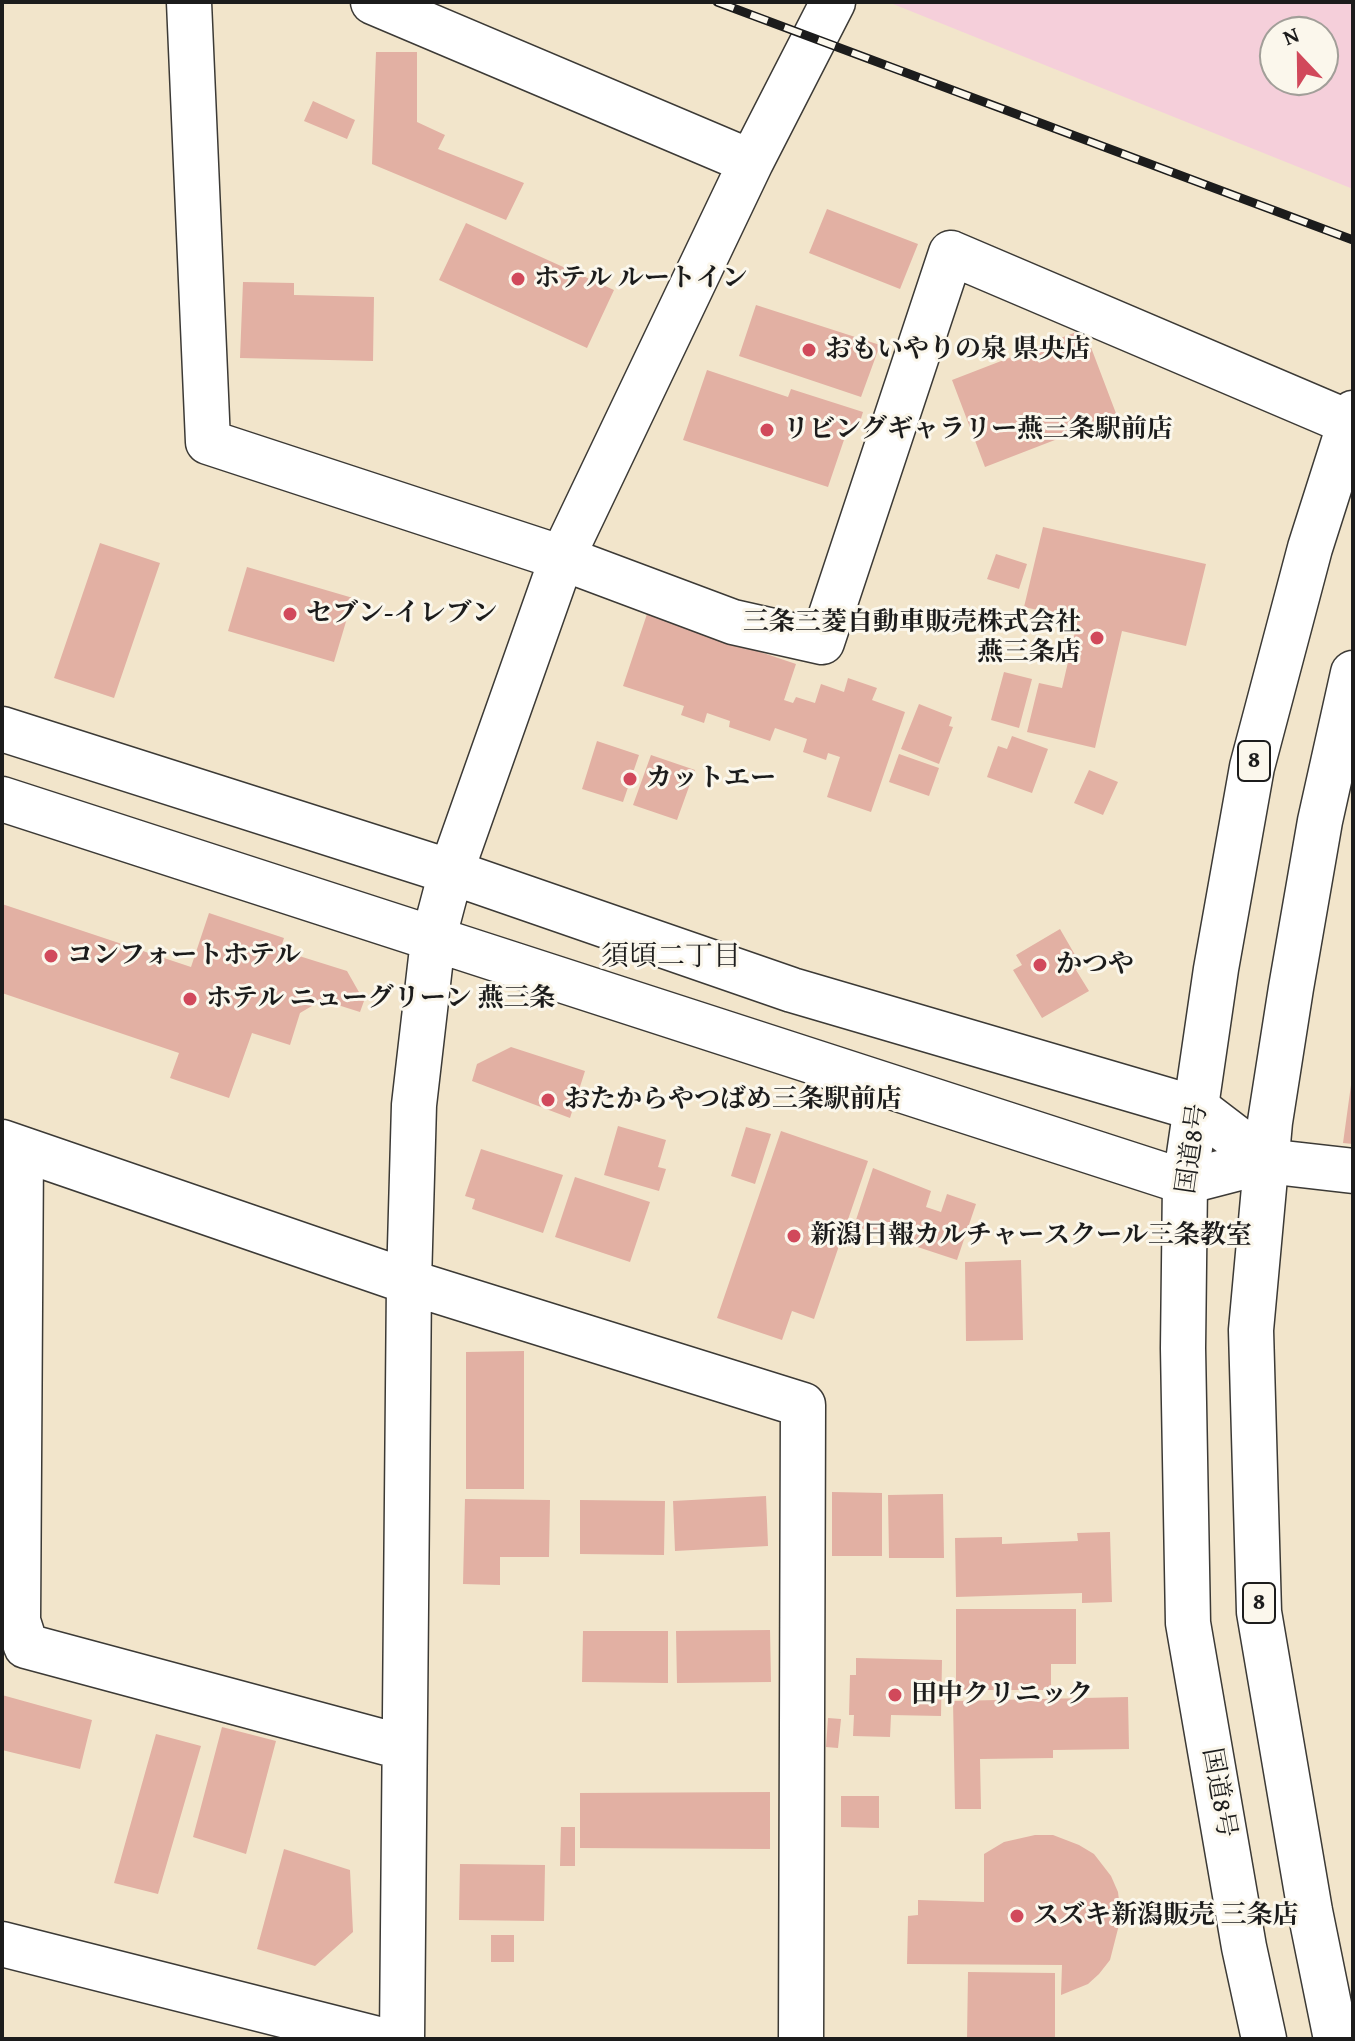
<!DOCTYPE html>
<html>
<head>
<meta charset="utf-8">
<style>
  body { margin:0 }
  #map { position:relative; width:1355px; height:2041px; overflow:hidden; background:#f2e5cb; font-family:"Gentium Book Plus",serif }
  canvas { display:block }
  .frame { position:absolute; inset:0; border:4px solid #1c1c1c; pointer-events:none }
  .north { position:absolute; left:1259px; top:16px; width:80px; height:80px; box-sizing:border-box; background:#fbf7ec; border:2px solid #a29f99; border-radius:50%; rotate:338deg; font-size:22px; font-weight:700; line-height:32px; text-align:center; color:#1c1c1c }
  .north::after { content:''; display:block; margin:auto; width:28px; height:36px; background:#d1495b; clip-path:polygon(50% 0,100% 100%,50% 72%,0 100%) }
</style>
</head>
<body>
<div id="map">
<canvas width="1355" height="2041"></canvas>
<div class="frame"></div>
<div class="north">N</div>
</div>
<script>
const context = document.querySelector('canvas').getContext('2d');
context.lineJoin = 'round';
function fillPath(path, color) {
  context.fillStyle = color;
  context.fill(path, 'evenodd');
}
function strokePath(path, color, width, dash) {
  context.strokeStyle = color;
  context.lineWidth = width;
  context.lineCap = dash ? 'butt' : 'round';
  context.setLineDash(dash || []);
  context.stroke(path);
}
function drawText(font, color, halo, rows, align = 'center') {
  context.font = font + ' "Gentium Book Plus","Noto Serif JP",serif';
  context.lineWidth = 6;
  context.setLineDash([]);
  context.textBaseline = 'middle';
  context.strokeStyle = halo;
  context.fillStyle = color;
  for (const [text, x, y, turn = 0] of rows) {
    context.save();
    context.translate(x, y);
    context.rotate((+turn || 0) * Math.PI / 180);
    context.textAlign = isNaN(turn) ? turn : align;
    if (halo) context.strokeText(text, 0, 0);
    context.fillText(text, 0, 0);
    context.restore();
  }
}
const built = new Path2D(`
  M888,2h465v187zM1275,32h48v48h-48z`);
const building = new Path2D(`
  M376,52h41v70l28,13 -7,14 86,34 -18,37 -134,-56z
  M313,101l42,19 -8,19 -43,-18z
  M827,209l91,35 -18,45 -91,-36z
  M466,223l148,67 -27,58 -148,-68z
  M243,282l51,1v12l80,2 -1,64 -133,-3z
  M756,305l124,40 -19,52 -122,-41z
  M1084,329l33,87 -132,51 -33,-87z
  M707,370l81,27 3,-8 72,23 -6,19 -9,-3 -20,59 -145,-47z
  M1043,527l163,37 -20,82 -64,-15 -27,117 -68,-16 12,-49 23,5 16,-69 -54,-12z
  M100,543l60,20 -46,135 -60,-20z
  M996,554l31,10 -8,25 -32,-10z
  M247,567l106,31 -19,64 -106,-31z
  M647,614l149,50 -12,36 9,3 3,-6 19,6 6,-19 23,8 4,-14 29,10 -5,12 33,12 -34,100 -44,-15 13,-40 -12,-4 -2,7 -23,-8 4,-13 -32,-11 -5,13 -41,-14 1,-6 -23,-8 -3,10 -23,-8 3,-9 -61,-20z
  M1004,672l28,7 -13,49 -28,-8z
  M919,704l33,13 -3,9 4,1 -14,37 -38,-15z
  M1012,736l36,13 -16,44 -45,-16 11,-31 9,3z
  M597,741l42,14 -16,47 -41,-13z
  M899,754l40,14 -10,28 -40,-14z
  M651,755l44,15 -18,50 -44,-15z
  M1089,770l29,12 -15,33 -29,-12z
  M2,904l189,63 18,-54 75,25 -4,12 67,21 17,30 -4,11 -38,-12 -22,13 -10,32 -38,-12 -23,65 -59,-20 9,-25 -177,-60z
  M1060,929l22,38 -6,3 13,21 -47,27 -29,-48 9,-5 -6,-10z
  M511,1047l74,24 -15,47 -98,-37 5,-17z
  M1351,1085h2v59l-10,-1z
  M618,1126l48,14 -8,27 8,2 -7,22 -55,-16z
  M746,1127l25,7 -16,50 -24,-8z
  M781,1131l87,30 -54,158 -22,-8 -10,29 -65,-22z
  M481,1149l82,26 -20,58 -71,-24 3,-10 -10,-3z
  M873,1168l58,23 -5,16 15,5 6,-18 29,10 -19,56 -103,-34z
  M575,1177l75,25 -20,60 -75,-25z
  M1021,1260l2,80 -57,1 -1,-79z
  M524,1351v138h-58v-137z
  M832,1492l50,1v63h-50z
  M943,1494l1,64h-55l-1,-63z
  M766,1496l2,50 -93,5 -2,-50z
  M465,1499l85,1 -1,57h-49v28l-37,-1z
  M580,1500l85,1 -1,54 -84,-1z
  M1110,1532l2,70 -30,1v-10l-126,4 -1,-59 47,-1v7l76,-3 -1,-8z
  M956,1609h120v55h-25v26h-95z
  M770,1630l1,52 -94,1 -1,-52z
  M583,1631h85v52l-86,-1z
  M856,1658l86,2 -1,56 -50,-1 -1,22 -37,-1 1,-21h-5l1,-40h6z
  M2,1695l90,25 -12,49 -78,-19z
  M1128,1697l1,52 -76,1v8l-73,1 1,50h-26l-2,-108z
  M828,1718l13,1 -3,29 -12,-1z
  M222,1727l54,14 -30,113 -53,-17z
  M156,1734l45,12 -43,148 -44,-11z
  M770,1792v57l-190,-1v-55z
  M841,1796h38v32l-38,-1z
  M561,1827h14v39h-15z
  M1035,1835h18l26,10 15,9 17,22 7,16 3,25 -11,43 -11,14 -11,10 -27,11 1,-30 -155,-1 1,-48 10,-1v-15l66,2v-48l20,-12z
  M284,1849l66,21 3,62 -38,34 -58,-17z
  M460,1864l85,1 -1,56 -85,-1z
  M491,1935h23v27h-23z
  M968,1972l87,1v66h-88z`);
const minor = new Path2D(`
  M189,2l19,440 354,116 171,64 89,20 129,-389 399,170
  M373,2l378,160
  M2,729l449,143 341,118 406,119 68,52
  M2,799l1183,383 81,-21 87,10
  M2,1142l407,140 394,123 -2,634
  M21,1149l-3,472 8,25 376,101
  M2,1944l376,95
  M402,2039l7,-757 5,-177 19,-165 18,-68 111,-314 189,-396 82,-160`);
const highway = new Path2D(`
  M1264,2039l-20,-92 -56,-324 -5,-275 2,-166 31,-213 36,-202 58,-219 43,-135
  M1336,2039l-26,-128 -51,-299 -8,-282 19,-208 21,-134 29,-167 33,-148`);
const rail = new Path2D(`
  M717,2l636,238`);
const markers = [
  [518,279,8,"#d1495b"],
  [809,350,8,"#d1495b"],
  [767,430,8,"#d1495b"],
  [290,614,8,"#d1495b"],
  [1097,638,8,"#d1495b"],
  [630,779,8,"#d1495b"],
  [51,956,8,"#d1495b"],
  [1040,965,8,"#d1495b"],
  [190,999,8,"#d1495b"],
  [548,1100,8,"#d1495b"],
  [794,1236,8,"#d1495b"],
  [895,1695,8,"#d1495b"],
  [1017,1916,8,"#d1495b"]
];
const shields = [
  [1254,761,32],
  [1259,1603,32]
];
const shieldNames = [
  ["8",1254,761],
  ["8",1259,1603]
];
const poiNames = [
  ["ホテル ルートイン",534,279],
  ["おもいやりの泉 県央店",825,350],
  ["リビングギャラリー燕三条駅前店",783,430],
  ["セブン-イレブン",306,614],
  ["三条三菱自動車販売株式会社",1081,623,"right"],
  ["燕三条店",1081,653,"right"],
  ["カットエー",646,779],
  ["コンフォートホテル",67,956],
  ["かつや",1056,965],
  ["ホテル ニューグリーン 燕三条",206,999],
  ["おたからやつばめ三条駅前店",564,1100],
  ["新潟日報カルチャースクール三条教室",810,1236],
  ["田中クリニック",911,1695],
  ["スズキ新潟販売 三条店",1033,1916]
];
const streetNames = [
  ["国道8号",1193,1149,-82],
  ["国道8号",1218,1793,80]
];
const neighbourhoodNames = [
  ["須頃二丁目",671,958]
];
fillPath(built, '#f5cfda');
fillPath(building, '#e2b0a3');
strokePath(minor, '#3c3a36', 47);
strokePath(highway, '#3c3a36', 47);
strokePath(minor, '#fff', 44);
strokePath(highway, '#fff', 44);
strokePath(rail, '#1c1c1c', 9);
strokePath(rail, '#fbf7ec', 6, [18]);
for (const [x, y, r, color] of markers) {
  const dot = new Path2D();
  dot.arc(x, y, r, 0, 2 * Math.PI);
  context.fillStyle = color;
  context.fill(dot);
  strokePath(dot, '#fbf7ec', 3);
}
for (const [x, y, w] of shields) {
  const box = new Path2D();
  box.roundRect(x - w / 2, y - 20, w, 40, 6);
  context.fillStyle = '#fbf7ec';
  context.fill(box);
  strokePath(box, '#1c1c1c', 2);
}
drawText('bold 24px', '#1c1c1c', null, shieldNames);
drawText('bold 26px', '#1c1c1c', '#fbf7ec', poiNames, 'left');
drawText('26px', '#1c1c1c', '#fbf7ec', streetNames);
drawText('28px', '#1c1c1c', '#fbf7ec', neighbourhoodNames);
</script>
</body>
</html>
